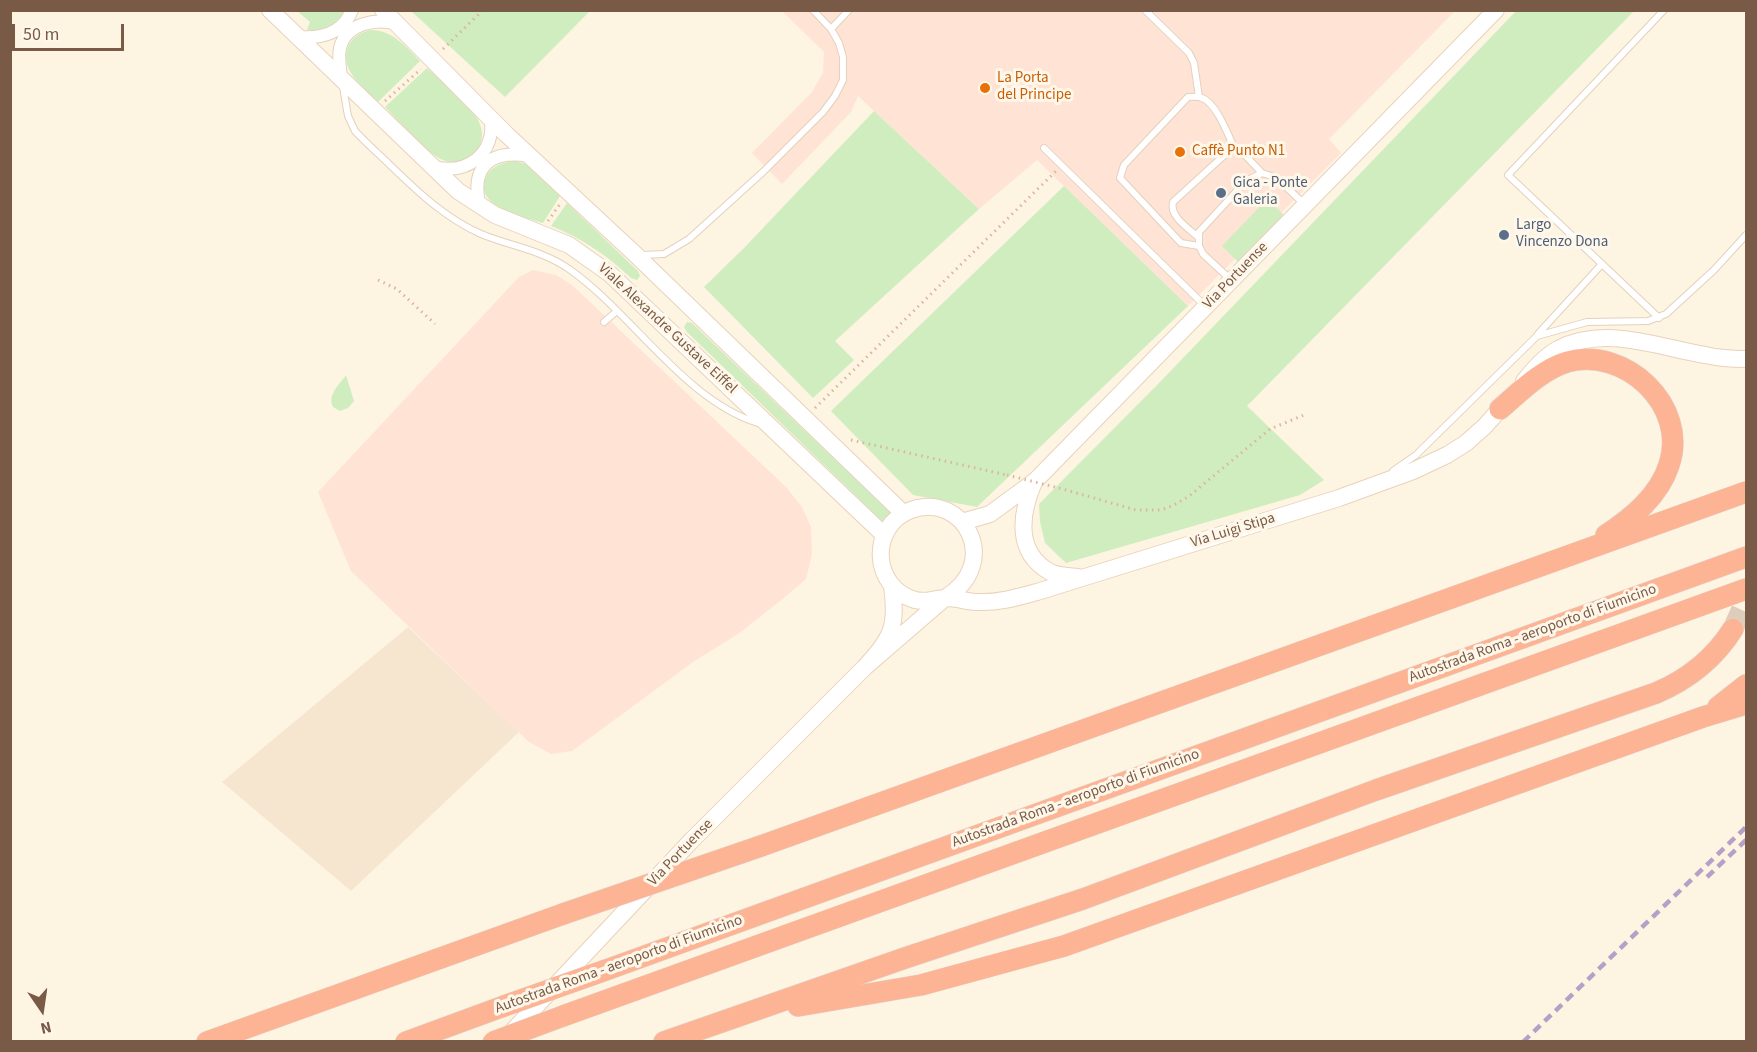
<!DOCTYPE html>
<html>
<head>
<meta charset="utf-8">
<style>
  body { margin:0 }
  #map { position:relative; width:1757px; height:1052px; overflow:hidden; background:#fef4e2; font-family:"Source Sans 3",sans-serif }
  canvas { display:block }
  .frame { position:absolute; inset:0; border:12px solid #785a46; pointer-events:none }
  .north { position:absolute; left:12px; top:980px; width:60px; height:60px; -webkit-text-stroke:4px #fff8ea; paint-order:stroke; rotate:167deg; font-size:16px; font-weight:700; line-height:24px; text-align:center; color:#785a46 }
  .north::after { content:''; display:block; margin:auto; width:21px; height:27px; background:#785a46; clip-path:polygon(50% 0,100% 100%,50% 72%,0 100%) }
  .scale { position:absolute; left:12px; top:24px; width:112px; height:27px; box-sizing:border-box; border:3px solid #785a46; border-top:0; padding-left:8px; font-size:18px; line-height:21px; white-space:nowrap; color:#785a46; -webkit-text-stroke:4px #fff8ea; paint-order:stroke }
</style>
</head>
<body>
<div id="map">
<canvas width="1757" height="1052"></canvas>
<div class="frame"></div>
<div class="north">N</div>
<div class="scale">50 m</div>
</div>
<script>
const context = document.querySelector('canvas').getContext('2d');
context.lineJoin = 'round';
function fillPath(path, color) {
  context.fillStyle = color;
  context.fill(path, 'evenodd');
}
function strokePath(path, color, width, dash) {
  context.strokeStyle = color;
  context.lineWidth = width;
  context.lineCap = dash ? 'butt' : 'round';
  context.setLineDash(dash || []);
  context.stroke(path);
}
function drawText(font, color, halo, rows, align = 'center') {
  context.font = font + ' "Source Sans 3",sans-serif';
  context.lineWidth = 6;
  context.setLineDash([]);
  context.textBaseline = 'middle';
  context.strokeStyle = halo;
  context.fillStyle = color;
  for (const [text, x, y, turn = 0] of rows) {
    context.save();
    context.translate(x, y);
    context.rotate((+turn || 0) * Math.PI / 180);
    context.textAlign = isNaN(turn) ? turn : align;
    if (halo) context.strokeText(text, 0, 0);
    context.fillText(text, 0, 0);
    context.restore();
  }
}
const residential = new Path2D(`
  M408,627l111,105 -168,159 -129,-109z`);
const commercial = new Path2D(`
  M782,11h673l-126,128 12,14 -153,153 -151,-146 -58,49 -121,-113 -7,16 -69,72 -30,-31 60,-61 11,-19 1,-21z
  M533,270l23,5 16,10 214,202 16,20 9,20 1,27 -6,25 -26,22 -42,33 -45,28 -121,89 -21,3 -22,-12 -178,-171 -33,-79 201,-215z`);
const green = new Path2D(`
  M1517,10l117,1 -387,395 77,74 -24,15 -234,68 -21,-20 -5,-21 -1,-18 121,-122z
  M297,11h48c-7,15 -21,23 -38,19l3,-8z
  M411,11h179l-85,86z
  M370,30c23,0 35,16 50,31l-42,41c-15,-15 -39,-32 -30,-55 4,-10 12,-14 22,-17z
  M427,68c21,19 77,56 46,87 -8,7 -21,9 -30,5 -17,-7 -44,-39 -58,-53z
  M874,111l105,98 -144,132 19,19 -41,38 -109,-111 41,-40z
  M516,161l10,3 34,32 -17,27c-20,-6 -73,-17 -56,-48 6,-10 17,-13 29,-14z
  M1064,186l124,120 -211,201 -64,-12 -82,-84z
  M1267,199l18,17 -46,47 -17,-17z
  M567,203l71,68 2,5 -3,4 -6,-2c-25,-23 -49,-40 -80,-52z
  M687,322l5,1 202,193 -8,9 -200,-194 -2,-4z
  M346,375l8,26 -6,7 -8,3 -7,-4c-6,-12 6,-22 13,-32z`);
const highwayTunnel = new Path2D(`
  M1733,629l13,-29`);
const path = new Path2D(`
  M443,49l40,-39
  M385,101l36,-32
  M548,221l12,-17
  M378,280l19,9 38,35
  M815,408l241,-237
  M851,440l156,35
  M1059,488l77,22h25l11,-4 16,-9 82,-68 34,-14`);
const lane = new Path2D(`
  M1145,10l44,43 5,10 5,34
  M831,29l18,-19
  M343,87l5,29 7,15c11,12 24,23 36,35 27,26 54,52 90,68 29,12 61,16 88,35 62,43 116,132 189,154
  M1044,148l160,157
  M1198,237c-10,-9 -29,-21 -25,-35l57,-52 11,1 21,22
  M1199,246l-18,-3 -61,-65 4,-13 64,-68c5,0 10,-1 14,1 14,4 27,39 33,52
  M642,255l22,-1 25,-15 75,-68 59,-59 12,-16 8,-16v-23l-4,-14 -8,-14 -18,-19
  M1230,279l-27,-25 -4,-8v-14l47,-51 16,-8 15,5 26,25
  M1659,318l-151,-143 156,-165
  M604,322l13,-11
  M1538,334l64,-70
  M1393,471l23,-16 121,-119 50,-14 61,-1 18,-7 48,-44 32,-35`);
const street = new Path2D(`
  M299,37c23,2 44,-4 53,-27
  M341,77c-1,-9 -3,-20 -1,-29 6,-25 36,-30 57,-24
  M434,167c34,8 61,-13 57,-49
  M480,207c-10,-39 9,-58 49,-51`);
const secondary = new Path2D(`
  M270,10l188,181 37,24 74,30 41,29 274,261
  M383,10l123,124 129,120 268,259
  M1524,381c10,-12 20,-24 34,-32 47,-24 99,-2 147,6 13,3 28,4 41,4
  M1034,482c-13,30 -20,70 16,90 8,4 19,4 28,5
  M962,522l28,-8 45,-33 461,-471
  M864,668l81,-70c58,-35 19,-107 -34,-88 -42,16 -40,77 4,90 11,3 20,-2 31,-2 11,0 22,4 32,4 20,1 40,-5 59,-10l302,-94 74,-27 34,-16 19,-12 19,-17 23,-26
  M509,1035l182,-194 173,-173c27,-30 34,-40 28,-82`);
const highway = new Path2D(`
  M1500,409c20,-17 41,-39 67,-47 58,-16 122,44 102,103 -10,31 -37,53 -63,70
  M1718,707l28,-22
  M761,846l985,-354
  M606,970l1140,-413
  M798,1006l123,-21 143,-39 639,-229 43,-13
  M563,1016l1183,-427
  M207,1042l356,-128
  M406,1042l98,-36
  M664,1042l241,-84 178,-59 293,-109 280,-97c33,-14 58,-34 77,-64`);
const rail = new Path2D(`
  M1707,877l39,-37
  M1523,1042l223,-215`);
const pathBridge = new Path2D(`
  M1007,475l52,13`);
const highwayBridge = new Path2D(`
  M563,914l198,-68
  M504,1006l102,-36
  M493,1042l70,-26`);
const markers = [
  [985,88,6,"#e8710a"],
  [1180,152,6,"#e8710a"],
  [1221,193,6,"#5c6f8a"],
  [1504,235,6,"#5c6f8a"]
];
const foodNames = [
  ["La Porta",997,79],
  ["del Principe",997,96],
  ["Caffè Punto N1",1192,152]
];
const serviceNames = [
  ["Gica - Ponte",1233,184],
  ["Galeria",1233,201],
  ["Largo",1516,226],
  ["Vincenzo Dona",1516,243]
];
const streetNames = [
  ["Via Portuense",1236,276,-46],
  ["Viale Alexandre Gustave Eiffel",667,329,43],
  ["Via Luigi Stipa",1233,531,-17],
  ["Autostrada Roma - aeroporto di Fiumicino",1533,634,-20],
  ["Autostrada Roma - aeroporto di Fiumicino",1076,799,-20],
  ["Via Portuense",681,853,-46],
  ["Autostrada Roma - aeroporto di Fiumicino",619,965,-20]
];
fillPath(residential, '#f6e6d0');
fillPath(commercial, '#ffe3d5');
fillPath(green, '#d0edc0');
strokePath(highwayTunnel, '#dccebb', 21, [21, 10]);
strokePath(lane, '#e3d1bd', 8);
strokePath(street, '#e3d1bd', 14);
strokePath(secondary, '#e9d2bb', 18);
strokePath(highway, '#dfd7d3', 22);
strokePath(path, '#dbb69b', 3, [1.5, 4.5]);
strokePath(lane, '#fff', 6);
strokePath(street, '#fff', 12);
strokePath(secondary, '#fff', 16);
strokePath(highway, '#fdb494', 21);
strokePath(rail, '#b7a0c8', 4.5, [9, 6]);
strokePath(highwayBridge, '#dfd7d3', 22, []);
strokePath(pathBridge, '#dbb69b', 3, [1.5, 4.5]);
strokePath(highwayBridge, '#fdb494', 21);
for (const [x, y, r, color] of markers) {
  const dot = new Path2D();
  dot.arc(x, y, r, 0, 2 * Math.PI);
  context.fillStyle = color;
  context.fill(dot);
  strokePath(dot, '#fff8ea', 2);
}
drawText('15px', '#c56008', '#fff8ea', foodNames, 'left');
drawText('15px', '#4e5e75', '#fff8ea', serviceNames, 'left');
drawText('15px', '#785a46', '#fff8ea', streetNames);
</script>
</body>
</html>
